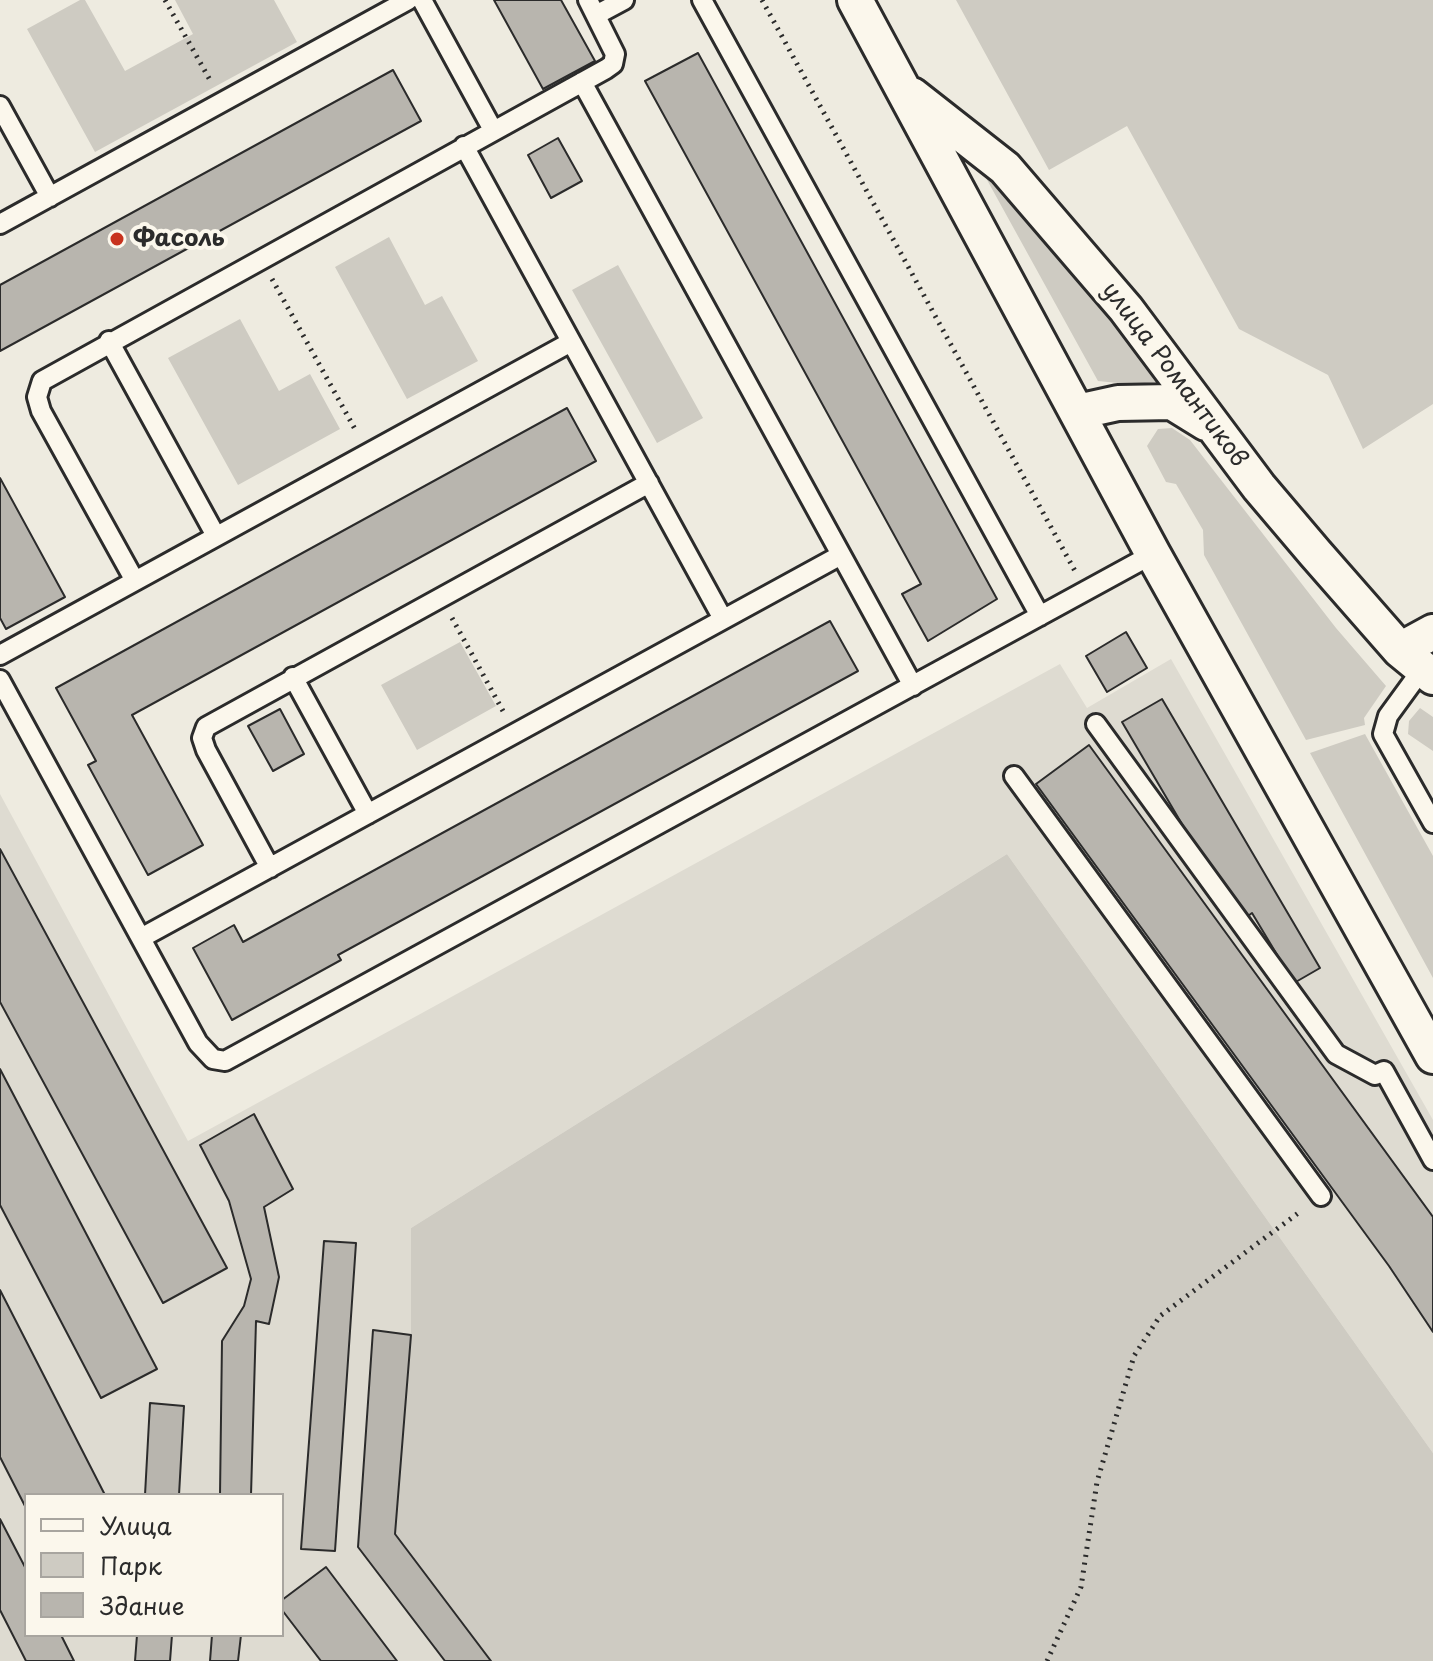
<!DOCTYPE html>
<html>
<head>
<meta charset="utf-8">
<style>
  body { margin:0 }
  #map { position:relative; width:1433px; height:1661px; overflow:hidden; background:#eeebe0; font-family:"Playpen Sans",sans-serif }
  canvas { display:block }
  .legend { position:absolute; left:24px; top:1493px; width:260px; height:144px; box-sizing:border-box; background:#fbf7ec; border:2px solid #a8a59f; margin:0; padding:10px 14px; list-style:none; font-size:24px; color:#2b2b2b }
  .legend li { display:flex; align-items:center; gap:16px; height:40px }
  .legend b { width:40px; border:2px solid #a8a59f }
</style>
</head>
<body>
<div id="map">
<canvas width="1433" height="1661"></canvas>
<ul class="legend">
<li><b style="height:10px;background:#fbf7ec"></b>Улица</li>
<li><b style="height:22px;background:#cecbc2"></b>Парк</li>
<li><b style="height:22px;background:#b8b5ae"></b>Здание</li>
</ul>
</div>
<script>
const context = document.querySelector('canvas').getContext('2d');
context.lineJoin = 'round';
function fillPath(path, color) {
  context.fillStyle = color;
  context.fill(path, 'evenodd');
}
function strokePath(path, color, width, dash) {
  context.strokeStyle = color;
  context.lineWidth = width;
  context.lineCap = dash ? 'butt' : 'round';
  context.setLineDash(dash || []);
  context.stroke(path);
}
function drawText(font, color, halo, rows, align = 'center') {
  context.font = font + ' "Playpen Sans",sans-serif';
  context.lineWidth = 8;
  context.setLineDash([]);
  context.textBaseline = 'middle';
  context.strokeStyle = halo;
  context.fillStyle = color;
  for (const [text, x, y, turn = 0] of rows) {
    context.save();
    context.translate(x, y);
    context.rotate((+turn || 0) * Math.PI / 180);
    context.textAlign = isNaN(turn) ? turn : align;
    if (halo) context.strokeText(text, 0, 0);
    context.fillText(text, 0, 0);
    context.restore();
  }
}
const built = new Path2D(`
  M1171,659l262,461v333l-426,-599 -596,374v107l80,326h-491v-867l188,347 872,-477 27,44zM26,1495h256v140h-256z`);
const green = new Path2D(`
  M80,0h5l40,71 68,-37 -18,-34h99l23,42 -202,110 -68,-123z
  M956,0h477v404l-70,45 -35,-74 -89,-46 -112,-203 -78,44z
  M981,169l17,11 163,187 -3,20 -60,-6z
  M389,237l36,68 17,-9 36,65 -71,38 -72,-132z
  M618,265l85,153 -46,25 -85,-153z
  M240,319l39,72 31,-17 30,55 -102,56 -70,-127z
  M1172,428l18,12 146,188 50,58 -22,32 1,7 -59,15 -102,-185 -1,-25 -27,-46 -10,-2 -19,-36 11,-17z
  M460,642l36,64 -79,44 -36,-65z
  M1420,708l13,9v34l-25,-17 1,-13z
  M1365,734l68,122v122l-123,-225z
  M1007,854l426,599v208h-942l-96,-127 16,-199v-107z`);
const building = new Path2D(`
  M494,0h67l34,61 -52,28z
  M698,53l299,546 -69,42 -26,-47 19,-10 -276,-503z
  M393,70l28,51 -421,230v-66z
  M558,138l24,43 -31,17 -23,-43z
  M567,408l29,53 -464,254 71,130 -55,30 -60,-110 8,-4 -40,-73z
  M0,478l65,119 -59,32 -6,-11z
  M830,621l28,50 -520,284 3,5 -109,60 -39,-72 41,-23 9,17z
  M1126,632l21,36 -40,24 -21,-36z
  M1162,699l158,269 -26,15 -42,-70 -4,3 -27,-37 -5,3 -94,-160z
  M280,709l24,45 -31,17 -25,-45z
  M1089,745l344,472v115l-44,-66 -353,-482z
  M0,849l227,419 -64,35 -163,-301z
  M0,1069l157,300 -56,29 -101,-193z
  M254,1114l39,75 -29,18 15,70 -10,47 -13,-3 -5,174h-31l2,-154 22,-35 7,-27 -22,-78 -29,-56z
  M324,1241l32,2 -21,308 -34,-2z
  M0,1290l105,205h-79v13l-26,-51z
  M373,1330l38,5 -16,199 96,127h-46l-87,-114z
  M150,1403l34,3 -5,89h-34z
  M0,1519l26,50v66h35l13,26h-48l-26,-51z
  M326,1567l71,94h-76l-39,-51v-10z
  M137,1635h35l-2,26h-35z
  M212,1635h29l-3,26h-28z`);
const path = new Path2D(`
  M165,0l45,80
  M762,0l313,571
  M272,279l84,152
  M452,618l51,93
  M1047,1661l34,-74 16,-105 37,-126 26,-40 141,-105`);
const lane = new Path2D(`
  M422,0l71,130
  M702,0l338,616
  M596,15l28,-15
  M582,82l331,604
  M0,106l50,91
  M464,146l259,473
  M0,224l408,-224
  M109,341l107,195
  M135,581l-94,-170 -4,-14 5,-16 564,-312 7,-5 2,-10 -27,-54
  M0,655l571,-313
  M1423,668l-35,48 -5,18 50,89
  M293,677l75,137
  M0,680l198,363 15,16 12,2 928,-507
  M1096,724l240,330 39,21 9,-4 49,89
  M1014,776l307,420
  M270,868l-64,-118 -4,-12 4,-11 443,-244
  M141,938l700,-383`);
const street = new Path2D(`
  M855,0l298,554 280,502
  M912,95l93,73 121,141 133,178 56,66 85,97 33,27
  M1077,412l41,-9 54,-1 34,21
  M1400,650l33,-18`);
const markers = [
  [117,239,8,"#c8321e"]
];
const poiNames = [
  ["Фасоль",133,239]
];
const streetNames = [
  ["улица Романтиков",1174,375,53]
];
fillPath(built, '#dedbd1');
fillPath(green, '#cecbc2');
fillPath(building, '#b8b5ae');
strokePath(building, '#2b2b2b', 2);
strokePath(lane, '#2b2b2b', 24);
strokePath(street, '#2b2b2b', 40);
strokePath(path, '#2b2b2b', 5, [2, 6]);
strokePath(lane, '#fbf7ec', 18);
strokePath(street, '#fbf7ec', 34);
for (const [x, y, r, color] of markers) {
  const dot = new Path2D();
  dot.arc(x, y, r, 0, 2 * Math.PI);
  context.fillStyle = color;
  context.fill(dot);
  strokePath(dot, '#fbf7ec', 3);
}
drawText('bold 24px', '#2b2b2b', '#fbf7ec', poiNames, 'left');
drawText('24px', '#2b2b2b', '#fbf7ec', streetNames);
</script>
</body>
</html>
